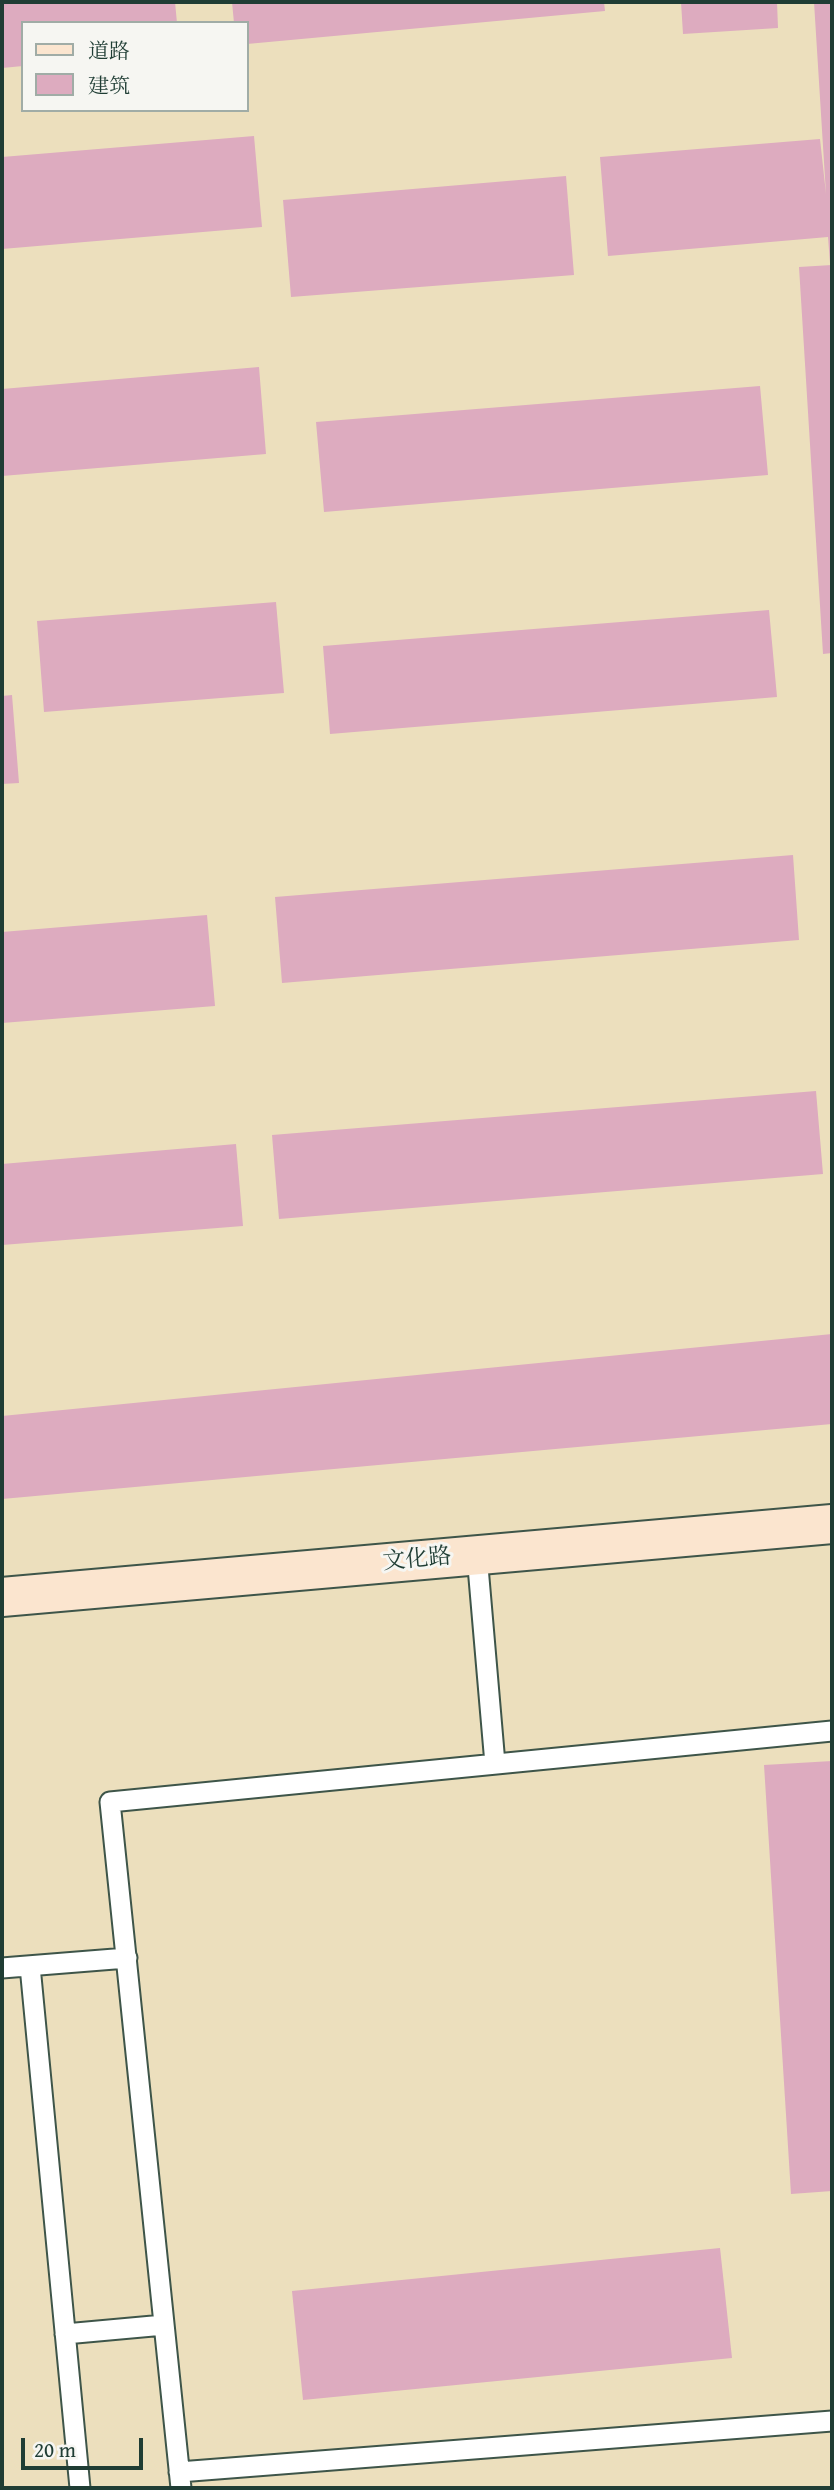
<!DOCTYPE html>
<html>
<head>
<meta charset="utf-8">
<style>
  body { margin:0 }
  #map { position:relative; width:834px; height:2490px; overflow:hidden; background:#ecdfbd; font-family:"Gentium Book Plus","Noto Serif SC",serif }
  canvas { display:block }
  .frame { position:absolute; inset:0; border:4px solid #1f3d34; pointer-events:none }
  .legend { position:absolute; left:21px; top:21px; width:228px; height:91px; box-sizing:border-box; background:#f6f6f2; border:2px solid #a0aca6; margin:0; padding:9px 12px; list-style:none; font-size:21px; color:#1f3d34 }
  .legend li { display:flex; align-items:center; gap:14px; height:35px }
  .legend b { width:35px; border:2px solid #a0aca6 }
  .scale { position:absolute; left:21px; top:2438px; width:122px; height:32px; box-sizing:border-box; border:4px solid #1f3d34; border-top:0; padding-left:9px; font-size:21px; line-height:24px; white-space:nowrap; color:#1f3d34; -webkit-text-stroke:5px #f6f6f2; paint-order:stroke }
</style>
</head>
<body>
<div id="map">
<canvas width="834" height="2490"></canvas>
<div class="frame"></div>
<ul class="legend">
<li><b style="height:9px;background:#fbe5cf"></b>道路</li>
<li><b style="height:19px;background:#ddabbf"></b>建筑</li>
</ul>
<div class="scale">20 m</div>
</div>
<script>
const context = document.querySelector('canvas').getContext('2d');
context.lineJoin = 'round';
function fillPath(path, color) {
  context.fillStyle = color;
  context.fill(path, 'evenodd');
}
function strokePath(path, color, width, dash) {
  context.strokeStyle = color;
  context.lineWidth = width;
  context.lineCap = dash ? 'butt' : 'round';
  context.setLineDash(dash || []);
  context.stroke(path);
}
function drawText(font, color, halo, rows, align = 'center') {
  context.font = font + ' "Gentium Book Plus","Noto Serif SC",serif';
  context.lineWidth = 6;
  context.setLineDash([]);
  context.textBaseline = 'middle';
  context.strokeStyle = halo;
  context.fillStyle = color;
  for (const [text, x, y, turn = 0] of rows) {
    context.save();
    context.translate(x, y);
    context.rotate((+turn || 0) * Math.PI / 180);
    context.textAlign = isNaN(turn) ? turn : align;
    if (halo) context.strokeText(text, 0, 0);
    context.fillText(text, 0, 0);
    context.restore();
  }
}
const building = new Path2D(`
  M31,2h144l2,21h-154v43l-21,2v-64z
  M232,2h372l1,9 -358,33v-21h-13z
  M681,2h96l1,26 -95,6z
  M814,2h18v261h-2l-2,-26 -220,19 -8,-99 220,-18 6,55z
  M254,136l8,91 -260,22v-92z
  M566,176l8,99 -283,22 -8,-97z
  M832,265v388l-9,1 -24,-387z
  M259,367l7,87 -264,22v-87z
  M760,386l8,89 -444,37 -8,-90z
  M276,602l8,91 -240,19 -7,-91z
  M769,610l8,87 -447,37 -7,-88z
  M12,695l7,88 -17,1v-88z
  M793,855l6,85 -517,43 -7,-86z
  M207,915l8,91 -213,17v-91z
  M816,1091l7,83 -544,45 -7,-84z
  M236,1144l7,82 -241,19v-81z
  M832,1334v90l-830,75v-83z
  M832,1761v430l-41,3 -27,-429z
  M720,2248l12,110 -429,42 -11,-109z`);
const lane = new Path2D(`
  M477,1555l18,209
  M30,1966l50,522
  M2,1968l125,-10
  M65,2334l99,-9
  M179,2472l653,-51
  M181,2488l-71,-686 722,-71`);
const secondary = new Path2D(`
  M2,1597l830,-73`);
const streetNames = [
  ["文化路",417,1560,-5]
];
fillPath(building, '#ddabbf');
strokePath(lane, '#3e5549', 23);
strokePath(secondary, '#3e5549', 42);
strokePath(lane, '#fff', 19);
strokePath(secondary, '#fbe5cf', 38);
drawText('23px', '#1f3d34', '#f6f6f2', streetNames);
</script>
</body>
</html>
